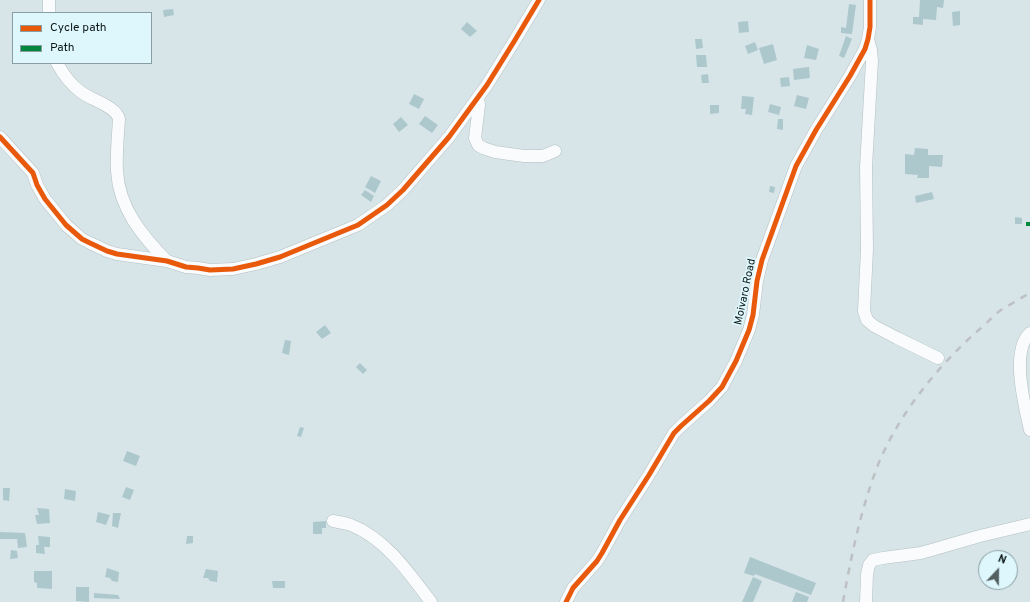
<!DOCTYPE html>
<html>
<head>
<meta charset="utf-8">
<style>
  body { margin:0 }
  #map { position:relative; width:1030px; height:602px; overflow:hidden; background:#d7e5e8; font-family:Overpass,sans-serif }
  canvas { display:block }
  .legend { position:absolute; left:12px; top:12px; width:140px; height:52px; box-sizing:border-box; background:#ddf7fc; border:1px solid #8a9da1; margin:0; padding:5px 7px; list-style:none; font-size:12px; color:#0e1718 }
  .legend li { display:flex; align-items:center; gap:8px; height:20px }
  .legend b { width:20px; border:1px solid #8a9da1 }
  .north { position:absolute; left:978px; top:550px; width:40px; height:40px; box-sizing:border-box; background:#ddf7fc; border:1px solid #8a9da1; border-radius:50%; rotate:22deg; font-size:11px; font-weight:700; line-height:16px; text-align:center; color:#0e1718 }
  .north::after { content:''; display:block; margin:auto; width:14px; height:18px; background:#545f61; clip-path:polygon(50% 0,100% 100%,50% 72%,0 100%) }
</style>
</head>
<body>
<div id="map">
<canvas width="1030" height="602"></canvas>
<ul class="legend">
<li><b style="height:5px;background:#e8590c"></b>Cycle path</li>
<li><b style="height:5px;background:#00873e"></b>Path</li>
</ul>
<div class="north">N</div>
</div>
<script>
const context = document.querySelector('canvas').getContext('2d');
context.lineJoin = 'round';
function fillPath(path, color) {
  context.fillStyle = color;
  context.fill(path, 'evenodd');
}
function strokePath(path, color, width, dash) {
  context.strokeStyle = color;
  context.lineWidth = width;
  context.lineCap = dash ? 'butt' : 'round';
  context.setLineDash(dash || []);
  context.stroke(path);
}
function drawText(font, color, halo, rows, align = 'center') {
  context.font = font + ' Overpass,sans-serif';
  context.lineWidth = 3.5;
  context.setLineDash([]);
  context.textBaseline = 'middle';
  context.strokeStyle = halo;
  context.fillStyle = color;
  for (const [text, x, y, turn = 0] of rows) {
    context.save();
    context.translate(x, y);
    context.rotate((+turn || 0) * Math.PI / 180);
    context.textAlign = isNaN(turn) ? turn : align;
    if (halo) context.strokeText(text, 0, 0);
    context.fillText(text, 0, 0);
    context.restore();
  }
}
const building = new Path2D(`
  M920,0h24l-1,8 -6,-1 -1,13 -13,-1v6l-10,-1v-7h6z
  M849,4l7,1 -4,29 -11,-1v-6l5,1z
  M173,9l1,6 -10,2 -1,-7z
  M960,11v14l-7,1 -1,-14z
  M748,21l1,11 -10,1 -1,-11z
  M467,22l10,9 -7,6 -9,-8z
  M846,36l6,3 -8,19 -5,-2z
  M695,39h7l1,9 -7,1z
  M755,42l3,8 -10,4 -3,-8z
  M773,44l4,16 -13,4 -5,-16z
  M807,45l12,4 -3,11 -12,-2z
  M696,55h10l1,12h-10z
  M809,67l1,11 -16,2 -1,-11z
  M708,74l1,9h-7l-1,-8z
  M789,77l1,9 -9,1 -1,-9z
  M414,94l10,5 -5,10 -10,-5z
  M797,95l12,3 -3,11 -12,-3z
  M742,96l12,1 -2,18 -7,-1 1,-5h-5z
  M770,104l11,3 -2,8 -11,-3z
  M710,105h9v8l-9,1z
  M425,116l13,9 -6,8 -13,-9z
  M401,117l7,8 -9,7 -6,-8z
  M778,119h5v11l-6,-1z
  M915,148l13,1v6h15l-1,12 -13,-1v12h-12l1,-3 -13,-1v-20l9,1z
  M371,176l10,5 -6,12 -10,-6z
  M770,186l5,1 -1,6 -5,-1z
  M365,190l9,6 -3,6 -10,-7z
  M932,192l2,7 -18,4 -1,-7z
  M1015,217l7,1v6h-7z
  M325,325l6,8 -9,6 -6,-7z
  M285,340l6,1 -2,14 -7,-2z
  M360,363l7,7 -4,4 -7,-7z
  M300,427l4,1 -3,9 -4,-1z
  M127,451l13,5 -4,10 -13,-5z
  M126,487l8,3 -4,10 -8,-3z
  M3,488h7l-1,13 -6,-1z
  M65,489l11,2 -1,10 -11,-2z
  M37,508l12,1 1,14 -13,1 -2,-9h4z
  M98,512l12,3 -4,10 -10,-3z
  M113,513h8l-3,15 -6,-2z
  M326,521v7h-4v6h-9v-12z
  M0,532l25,1 2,14 -9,1 -1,-9h-17z
  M38,536l12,1v10h-6l1,7 -9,-1v-8h3z
  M187,536h6v7l-7,1z
  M11,550l6,1 1,7 -8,1z
  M750,557l66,26 -5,12 -56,-21 -1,2 -10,-3z
  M107,568l12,4 -1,10 -6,-1 -2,-3 -5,-1z
  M206,569l12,2 -1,11 -7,-1 -2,-3h-5z
  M34,571h18v18l-15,-1v-5l-3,-1z
  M753,577l9,4 -9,21h-11z
  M272,581h13v7h-12z
  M76,587h13v15l-13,-1z
  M796,592l13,5 -2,5h-15z
  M94,593l24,2 2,4 -26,-1z`);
const minor = new Path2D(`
  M49,13v-13
  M868,39l3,11 1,11 -6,106 1,82 -3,62 3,9 7,6 23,12 41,20
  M57,63c6,11 14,22 24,29 10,8 35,14 38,27 -1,17 -3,35 -2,52 2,37 25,65 50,90
  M478,97l1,8 -4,33 3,7 5,3 12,4 29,4h19l12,-5
  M0,137l33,36 4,12 8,14 21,26 16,14 8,4 17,8 10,3 50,7 19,6 12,1 12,2 23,-1 23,-5 24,-7 78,-32 29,-20 16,-15 46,-53 38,-52 28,-45 24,-40
  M1030,333c-20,18 -5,74 0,97
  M333,521c6,1 12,2 18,4 35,14 58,48 80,77
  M566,602l7,-14 24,-27 5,-8 18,-33 29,-45 25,-42 7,-7 28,-25 13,-14 14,-26 13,-31 4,-15 4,-34 5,-21 34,-94 20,-36 34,-54 15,-27 3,-10 2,-12v-27
  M866,602l1,-28 2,-9 4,-5 10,-2 38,-5 59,-17 50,-12`);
const rail = new Path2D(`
  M843,602c8,-45 17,-89 33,-132 20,-53 62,-105 105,-142 7,-6 13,-13 20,-18 10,-6 20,-12 29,-17`);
const quiet = new Path2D(`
  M1026,224h4`);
const cycleway = new Path2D(`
  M0,137l33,36 4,12 8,14 21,26 16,14 8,4 17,8 10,3 50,7 19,6 12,1 12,2 23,-1 23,-5 24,-7 78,-32 29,-20 16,-15 46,-53 38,-52 28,-45 24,-40
  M566,602l7,-14 24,-27 5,-8 18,-33 29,-45 25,-42 7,-7 28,-25 13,-14 14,-26 13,-31 4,-15 4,-34 5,-21 34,-94 20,-36 34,-54 15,-27 3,-10 2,-12v-27`);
const streetNames = [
  ["Moivaro Road",746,292,-78]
];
fillPath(building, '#acc8cd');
strokePath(minor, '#b4bfc2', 13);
strokePath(minor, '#f9fbfc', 12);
strokePath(rail, '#bec1c3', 2.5, [7, 7]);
strokePath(quiet, '#00873e', 4, [8, 4]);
strokePath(cycleway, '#e8590c', 5);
drawText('11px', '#0e1718', '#ddf7fc', streetNames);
</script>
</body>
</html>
